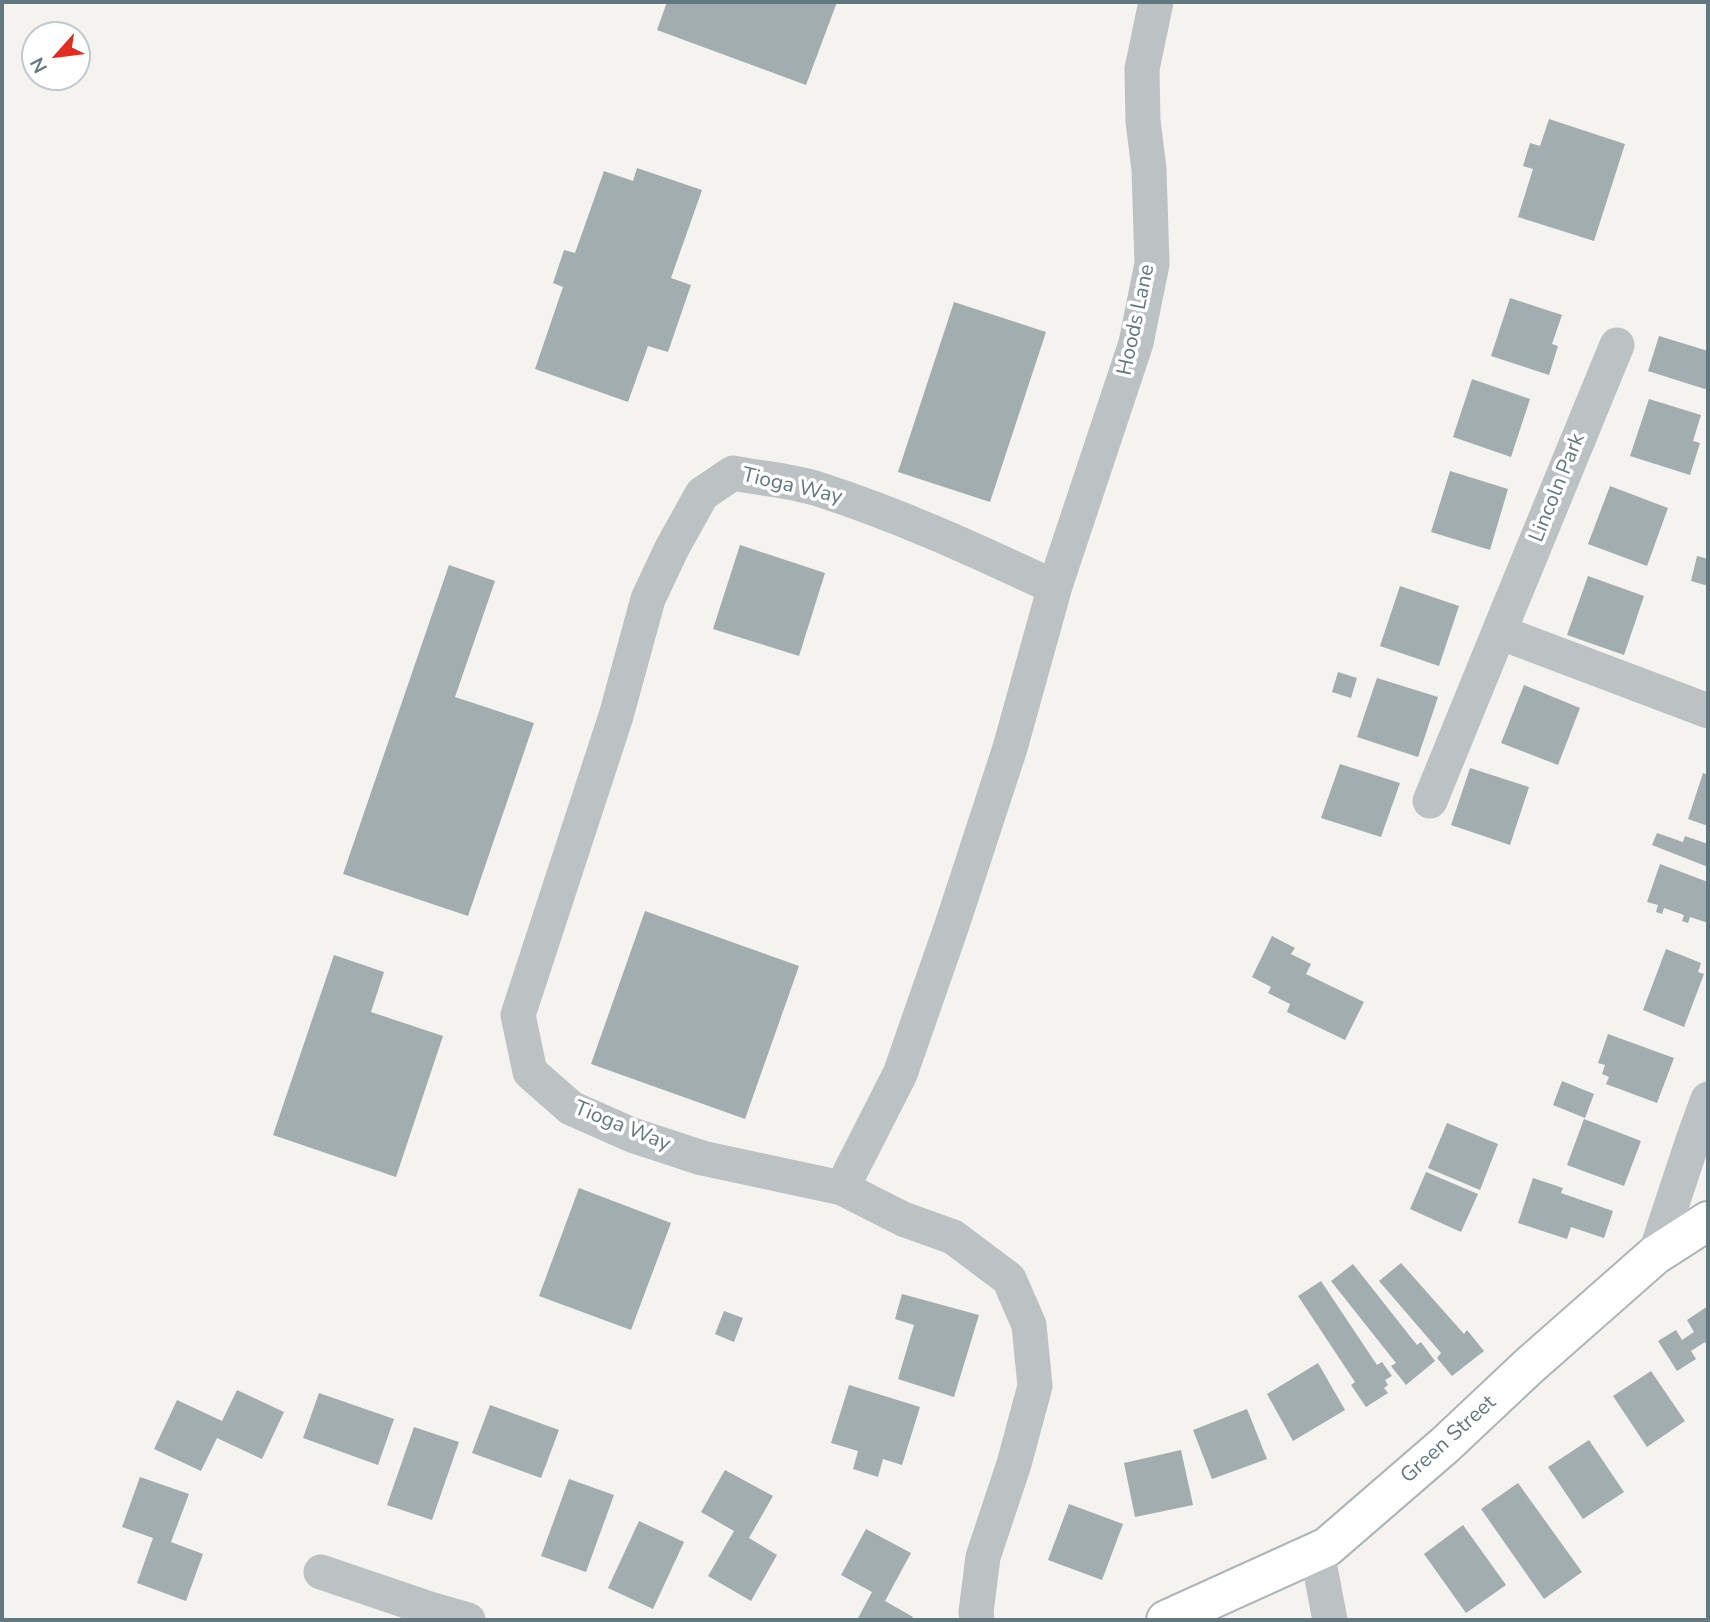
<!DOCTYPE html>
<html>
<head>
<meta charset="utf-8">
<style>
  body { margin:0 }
  #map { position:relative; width:1710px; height:1622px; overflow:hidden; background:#f4f3ef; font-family:"Nunito Sans",sans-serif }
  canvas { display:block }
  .frame { position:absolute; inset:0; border:4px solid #627880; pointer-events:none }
  .north { position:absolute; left:21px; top:21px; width:70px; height:70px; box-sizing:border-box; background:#fff; border:2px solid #c0c9cc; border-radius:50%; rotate:242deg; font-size:19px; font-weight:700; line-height:28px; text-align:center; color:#627880 }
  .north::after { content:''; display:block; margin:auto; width:24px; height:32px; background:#e22c21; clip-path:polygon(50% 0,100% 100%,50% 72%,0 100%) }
</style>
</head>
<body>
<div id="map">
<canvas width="1710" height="1622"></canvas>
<div class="frame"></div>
<div class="north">N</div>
</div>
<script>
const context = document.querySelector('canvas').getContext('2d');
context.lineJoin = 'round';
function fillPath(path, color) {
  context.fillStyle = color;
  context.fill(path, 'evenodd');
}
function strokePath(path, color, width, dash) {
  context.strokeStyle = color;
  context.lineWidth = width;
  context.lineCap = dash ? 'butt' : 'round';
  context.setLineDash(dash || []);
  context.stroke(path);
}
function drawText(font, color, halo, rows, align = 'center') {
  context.font = font + ' "Nunito Sans",sans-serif';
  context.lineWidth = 7;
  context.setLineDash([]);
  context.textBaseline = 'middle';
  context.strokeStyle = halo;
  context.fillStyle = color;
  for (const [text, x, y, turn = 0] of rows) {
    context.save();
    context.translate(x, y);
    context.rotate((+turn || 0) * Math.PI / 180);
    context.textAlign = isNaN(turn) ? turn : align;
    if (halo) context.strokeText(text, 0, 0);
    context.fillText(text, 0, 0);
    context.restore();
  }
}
const building = new Path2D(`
  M667,2h170l-31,83 -149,-55z
  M1549,119l76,25 -31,97 -76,-24 15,-48 -10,-3 7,-23 10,3z
  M637,168l65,22 -31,88 20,7 -23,67 -20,-6 -20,56 -93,-33 28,-82 -10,-4 11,-33 11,3 29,-82 29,10z
  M1510,298l52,17 -10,29 6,2 -9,29 -58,-19z
  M954,302l92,30 -56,170 -92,-30z
  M1659,336l49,15v39l-60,-19z
  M1472,379l58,20 -19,58 -58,-20z
  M1649,399l52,16 -8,26 7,2 -10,32 -60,-19z
  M1450,471l58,18 -18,61 -59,-18z
  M1610,486l58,22 -21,58 -59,-22z
  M740,545l85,28 -26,83 -86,-27z
  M1697,556l11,3v27l-17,-5z
  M449,565l46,16 -40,116 79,26 -66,193 -125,-42z
  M1588,576l56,20 -20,59 -57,-20z
  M1400,586l59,20 -20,60 -59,-20z
  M1338,672l19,6 -6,20 -19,-6z
  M1377,678l61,19 -20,60 -61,-20z
  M1524,685l56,23 -22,57 -57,-22z
  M1340,764l60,19 -19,54 -60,-19z
  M1470,768l59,19 -19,58 -59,-20z
  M1703,773l5,2v51l-20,-7z
  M1657,833l26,9 2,-6 23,8v23l-56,-22z
  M1660,864l48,18v41l-18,-6 -2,6 -6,-2 2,-6 -20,-7 -2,6 -6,-2 2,-7 -11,-3z
  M645,911l154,55 -54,153 -154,-55z
  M1272,936l23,12 -4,6 20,10 -5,10 58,28 -19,38 -58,-28 3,-8 -22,-11 3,-6 -19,-10z
  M1666,949l35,14 -3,9 6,2 -20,53 -41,-17z
  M334,955l50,17 -13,40 72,24 -47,141 -123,-42z
  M1608,1034l66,24 -17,45 -51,-19 3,-7 -7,-3 3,-9 -7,-2z
  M1562,1081l32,13 -9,24 -32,-13z
  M1584,1119l57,22 -17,45 -57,-21z
  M1447,1123l51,21 -18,46 -52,-22z
  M1426,1172l52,22 -17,38 -51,-23z
  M1533,1178l30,10 -2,5 52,18 -9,27 -33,-11 -4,12 -49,-16z
  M579,1188l92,35 -40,107 -92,-34z
  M1401,1263l63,71 3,-4 17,21 -32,25 -15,-18 4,-5 -62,-72z
  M1353,1264l64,81 4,-3 14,19 -29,24 -15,-19 5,-3 -65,-82z
  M1321,1281l56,84 5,-3 10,14 -7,4 3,5 -4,3 4,5 -22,14 -15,-22 4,-3 -57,-86z
  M902,1294l77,21 -25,82 -56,-18 16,-54 -19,-6z
  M1708,1306v42l-3,-6 -14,9 5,8 -19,12 -19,-30 18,-11 6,10 12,-8 -7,-12z
  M724,1311l19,7 -9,24 -19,-8z
  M1318,1363l27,47 -52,31 -26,-47z
  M1651,1371l34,50 -38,26 -34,-51z
  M849,1385l71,22 -18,58 -19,-6 -5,18 -25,-8 5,-18 -27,-8z
  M237,1390l47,22 -22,47 -45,-21 -16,33 -47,-22 23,-49 45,21z
  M319,1393l75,26 -16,46 -75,-27z
  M490,1405l69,25 -18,48 -69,-25z
  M1247,1409l20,50 -55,20 -19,-49z
  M414,1427l45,15 -27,78 -45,-15z
  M1589,1440l35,52 -41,27 -35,-52z
  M1181,1450l12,55 -58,12 -11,-54z
  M725,1470l48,26 -24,42 28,17 -26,46 -43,-25 26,-45 -33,-19z
  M140,1477l49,17 -18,48 32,12 -17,47 -49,-18 16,-45 -31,-11z
  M569,1479l45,16 -28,77 -45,-16z
  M1518,1483l64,89 -38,27 -63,-90z
  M1069,1504l54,20 -21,56 -54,-20z
  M639,1521l45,21 -31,67 -45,-21z
  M1463,1525l43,60 -40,28 -42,-59z
  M866,1529l45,24 -26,48 28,16 -1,3h-55l15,-28 -31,-17z`);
const street = new Path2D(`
  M1499,632l118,-287
  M1430,801l69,-169 209,79
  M842,1188l58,-114 52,-149 58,-177 45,-162 81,-243 16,-79 -3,-95 -6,-48 -1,-52 14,-67
  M1655,1255l38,-115 15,-41
  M1317,1552l13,68
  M321,1572l109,37 38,11
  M977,1620l-1,-8 7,-55 31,-93 21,-78 -6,-61 -20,-46 -56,-42 -50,-18 -61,-31 -140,-30 -70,-23 -61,-27 -41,-36 -12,-57 98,-299 32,-117 24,-51 30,-54 31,-21c26,5 61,8 85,16 81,26 157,61 234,97h3`);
const secondary = new Path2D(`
  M1166,1620l161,-73 118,-102 84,-79 126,-111 53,-34`);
const streetNames = [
  ["Hoods Lane",1137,320,-78],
  ["Tioga Way",792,487,13],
  ["Lincoln Park",1558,488,-68],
  ["Tioga Way",622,1127,22],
  ["Green Street",1449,1440,-42]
];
fillPath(building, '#a2adb0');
strokePath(secondary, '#aeb5b8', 42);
strokePath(street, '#bcc1c3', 35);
strokePath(secondary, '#fff', 38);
drawText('21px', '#627880', '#fff', streetNames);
</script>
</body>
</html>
